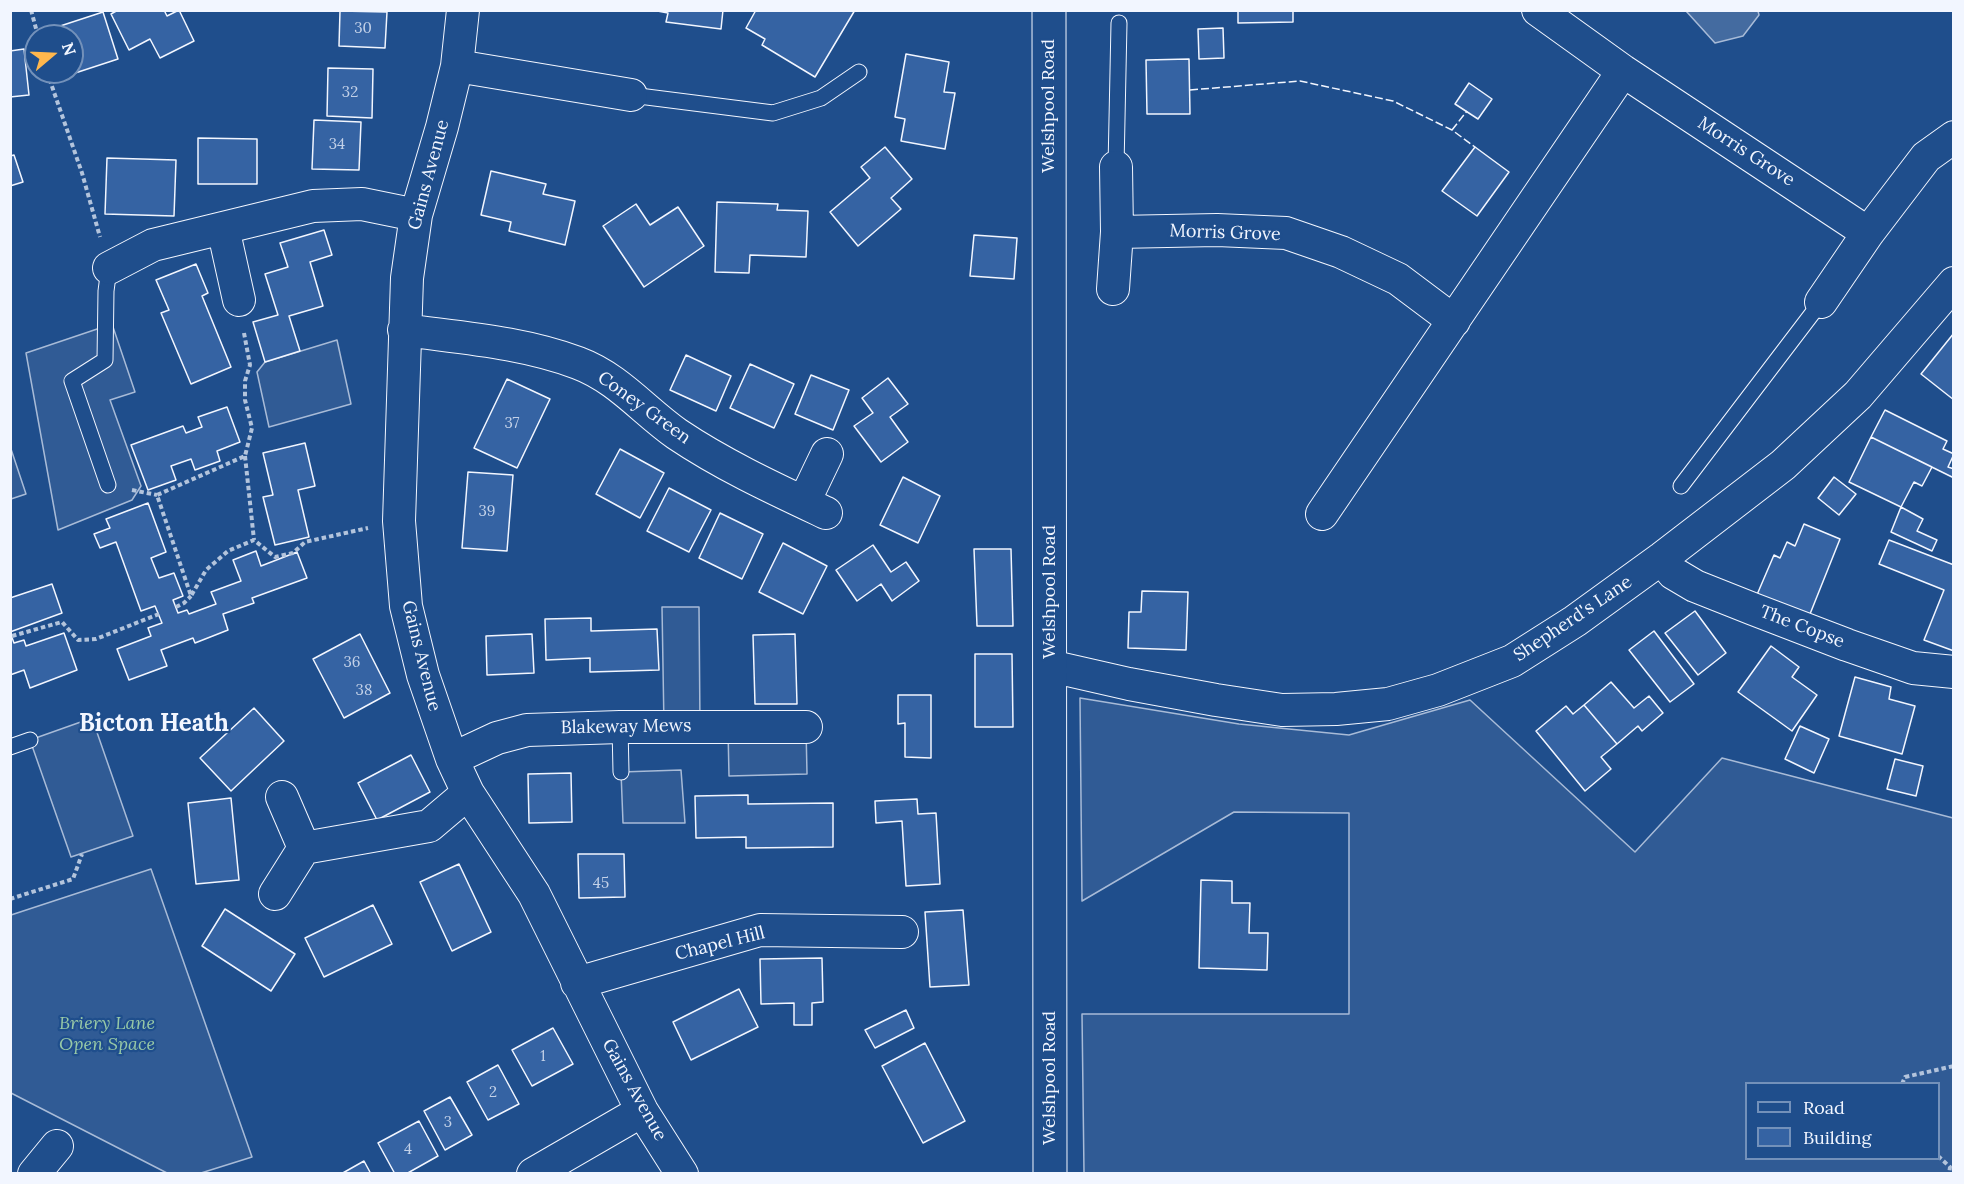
<!DOCTYPE html>
<html>
<head>
<meta charset="utf-8">
<style>
  body { margin:0 }
  #map { position:relative; width:1964px; height:1184px; overflow:hidden; background:#1f4e8c; font-family:Lora,serif }
  canvas { display:block }
  .frame { position:absolute; inset:0; border:12px solid #f2f6ff; pointer-events:none }
  .legend { position:absolute; left:1745px; top:1082px; width:195px; height:78px; box-sizing:border-box; background:#1f4e8c; border:2px solid #7391ba; margin:0; padding:8px 10px; list-style:none; font-size:18px; color:#f2f6ff }
  .legend li { display:flex; align-items:center; gap:12px; height:30px }
  .legend b { width:30px; border:2px solid #7391ba }
  .north { position:absolute; left:24px; top:24px; width:60px; height:60px; box-sizing:border-box; background:#1f4e8c; border:2px solid #7391ba; border-radius:50%; rotate:71deg; font-size:16px; font-weight:700; line-height:24px; text-align:center; color:#f2f6ff }
  .north::after { content:''; display:block; margin:auto; width:21px; height:27px; background:#ffb74d; clip-path:polygon(50% 0,100% 100%,50% 72%,0 100%) }
</style>
</head>
<body>
<div id="map">
<canvas width="1964" height="1184"></canvas>
<div class="frame"></div>
<ul class="legend">
<li><b style="height:8px;background:#1f4e8c"></b>Road</li>
<li><b style="height:16px;background:#3563a3"></b>Building</li>
</ul>
<div class="north">N</div>
</div>
<script>
const context = document.querySelector('canvas').getContext('2d');
context.lineJoin = 'round';
function fillPath(path, color) {
  context.fillStyle = color;
  context.fill(path, 'evenodd');
}
function strokePath(path, color, width, dash) {
  context.strokeStyle = color;
  context.lineWidth = width;
  context.lineCap = dash ? 'butt' : 'round';
  context.setLineDash(dash || []);
  context.stroke(path);
}
function drawText(font, color, halo, rows, align = 'center') {
  context.font = font + ' Lora,serif';
  context.lineWidth = 4.5;
  context.setLineDash([]);
  context.textBaseline = 'middle';
  context.strokeStyle = halo;
  context.fillStyle = color;
  for (const [text, x, y, turn = 0] of rows) {
    context.save();
    context.translate(x, y);
    context.rotate((+turn || 0) * Math.PI / 180);
    context.textAlign = isNaN(turn) ? turn : align;
    if (halo) context.strokeText(text, 0, 0);
    context.fillText(text, 0, 0);
    context.restore();
  }
}
const built = new Path2D(`
  M112,324l23,68 -25,8 31,86 -9,14 -74,30 -32,-177z
  M337,340l14,64 -82,23 -12,-55 8,-10z
  M11,449l15,45 -15,5h-1z
  M662,607h37l1,119 -36,1z
  M1080,698l159,26 110,11 121,-35 165,152 87,-94 231,60v355h-869l-2,-159h267v-201l-115,-1 -152,89zM1746,1084h192v74h-192z
  M92,718l41,118 -62,21 -41,-117z
  M806,727l1,47 -78,2 -1,-46z
  M681,770l4,53h-62l-2,-51z
  M151,869l101,288 -51,16h-34l-156,-80v-178z`);
const water = new Path2D(`
  M1686,11h72l1,4 -16,21 -28,7z`);
const building = new Path2D(`
  M118,10h46l3,6 12,-6 15,31 -34,17 -10,-19 -21,11 -18,-36z
  M652,10h71l-2,19 -55,-7 2,-9z
  M756,10l53,1 46,-1 -40,67 -53,-32 3,-6 -19,-11z
  M1238,10h55v12l-55,1z
  M340,11l47,1 -2,36 -46,-2z
  M103,12l15,47 -55,18 -2,-5h11v-36h-22l-2,-6z
  M1223,28l1,30 -25,1 -1,-30z
  M24,49l5,46 -19,2v-46z
  M906,54l43,8 -5,30 11,1 -10,56 -44,-8 4,-22 -10,-2z
  M1189,59l1,55h-43l-1,-54z
  M328,68l45,1 -1,49 -45,-2z
  M1469,83l23,16 -14,20 -23,-15z
  M314,120l47,2 -2,48 -47,-1z
  M198,138l59,1v45h-59z
  M885,147l27,32 -21,19 10,11 -43,37 -28,-34 40,-34 -9,-11z
  M1475,147l34,25 -32,44 -35,-25z
  M14,155l9,27 -13,4v-30z
  M107,158l69,2 -2,56 -69,-2z
  M491,171l55,13 -3,10 32,7 -10,44 -56,-14 2,-9 -30,-7z
  M717,202l61,2 -1,6 31,1 -2,46 -56,-2 -1,18 -34,-1z
  M636,204l14,21 28,-18 26,39 -60,41 -41,-61z
  M324,230l8,25 -22,7 13,44 -34,10 11,35 -35,11 -12,-40 25,-7 -13,-41 23,-7 -8,-24z
  M974,235l43,3 -3,41 -44,-3z
  M196,264l12,29 -6,3 29,71 -40,17 -30,-71 8,-3 -13,-30z
  M1954,333v67l-33,-26z
  M686,355l45,21 -15,35 -46,-21z
  M750,364l44,20 -20,44 -44,-20z
  M811,375l38,15 -16,40 -38,-16z
  M888,378l20,26 -18,13 18,25 -27,20 -27,-36 19,-13 -11,-15z
  M507,379l43,20 -33,69 -43,-20z
  M227,407l13,35 -23,9 3,10 -25,9 -4,-11 -20,7 5,14 -28,10 -17,-45 52,-19 3,7 16,-6 -4,-10z
  M1885,410l62,31 -4,8 11,5 -6,13 6,2v9l-83,-41z
  M1871,437l61,30 -10,19 -8,-4 -13,25 -52,-25z
  M305,443l10,43 -17,4 11,47 -34,8 -12,-48 10,-2 -10,-42z
  M620,449l44,24 -24,45 -44,-24z
  M468,472l45,3 -6,76 -45,-3z
  M903,477l37,19 -22,47 -38,-18z
  M1834,477l22,17 -17,21 -21,-17z
  M669,488l42,22 -22,42 -42,-21z
  M148,503l18,49 -15,6 8,20 15,-5 9,23 -10,4 5,13 9,-3 2,4 27,-10 -5,-12 30,-11 -8,-21 23,-9 5,15 36,-14 10,26 -55,20 2,5 -31,11 5,16 -33,13 -2,-5 -32,12 6,16 -38,14 -12,-31 34,-13 -3,-8 14,-5 -7,-17 -14,5 -25,-69 -16,6 -6,-14 16,-6 -4,-9z
  M1901,507l22,12 -6,12 20,9 -5,11 -41,-19z
  M720,513l43,21 -21,45 -43,-21z
  M1804,524l36,15 -32,80 -52,-22 18,-42 6,3 7,-16 8,4z
  M1889,540l65,25v86l-30,-11 20,-50 -65,-26z
  M783,543l44,23 -24,48 -44,-22z
  M873,545l18,27 15,-10 13,19 -27,20 -11,-17 -24,17 -21,-31z
  M974,549h37l2,77h-36z
  M52,584l10,29 -52,19v-34z
  M1142,591l46,1 -2,58 -58,-2 1,-36h12z
  M1695,611l31,42 -28,22 -33,-42z
  M591,618v13l66,-2 2,41 -69,2v-14l-44,2 -1,-41z
  M1654,631l40,53 -24,18 -41,-52z
  M10,632l4,11 10,-3 2,6 38,-13 13,37 -47,18 -6,-18 -14,5z
  M360,634l30,59 -46,25 -31,-59z
  M532,634l2,39 -47,2 -1,-39z
  M795,634l2,70h-42l-2,-69z
  M1771,646l28,21 -7,10 25,18 -25,36 -54,-39z
  M975,654h37l1,73h-38z
  M1855,677l36,10 -2,12 26,7 -13,48 -63,-18z
  M1611,682l23,26 15,-12 14,17 -21,18 -4,-5 -21,18 -33,-39z
  M898,695h33v63l-26,-1v-34l-7,1z
  M1584,705l33,39 -16,13 10,12 -26,22 -49,-60 30,-25 7,8z
  M254,708l30,33 -53,50 -31,-33z
  M1800,726l29,13 -15,34 -29,-14z
  M411,755l19,37 -53,28 -19,-37z
  M1895,759l28,7 -7,30 -29,-7z
  M571,773l1,49 -43,1 -1,-49z
  M748,795v9l85,-1v44l-87,1v-11l-50,1 -1,-42z
  M231,798l8,82 -43,4 -8,-81z
  M917,799l1,15 18,-1 4,71 -34,2 -4,-65 -26,2 -1,-22z
  M578,854h46l1,43 -46,1z
  M459,864l32,68 -39,19 -32,-69z
  M1201,880l31,1v22h18l-1,30h19l-1,37 -68,-2z
  M373,905l19,39 -68,33 -19,-39z
  M225,909l70,45 -24,37 -69,-45z
  M963,910l6,75 -39,2 -5,-75z
  M822,958l1,44 -11,1v22h-18v-22l-33,1 -1,-45z
  M739,989l19,38 -67,33 -18,-38z
  M906,1010l8,18 -39,20 -10,-18z
  M553,1028l20,36 -41,22 -20,-36z
  M925,1043l40,78 -42,22 -41,-77z
  M498,1065l21,39 -31,16 -21,-38z
  M450,1097l22,38 -27,15 -21,-39z
  M419,1121l19,35 -32,18h-11l-17,-31z
  M364,1161l7,13h-30z`);
const path = new Path2D(`
  M31,10l7,26
  M47,72l35,101 18,64
  M244,333l6,32 -5,16v19l7,28 -7,28 -88,39 34,101 15,-26 22,-19 26,-11 21,17 18,-4 12,-11 63,-14
  M245,456l9,84
  M132,490l25,5
  M176,607l8,-4 7,-7
  M12,636l50,-14 16,18 18,-1 63,-25
  M10,899l63,-20 9,-25
  M1902,1084l3,-7 49,-11
  M1938,1156l12,11 -1,7`);
const lane = new Path2D(`
  M631,95l142,18 48,-15 38,-26
  M1116,167l3,-144
  M108,485l-36,-104 33,-21 1,-69 3,-23
  M1681,486l140,-184
  M620,727l1,45
  M10,747l20,-7`);
const street = new Path2D(`
  M463,10l-6,56 -15,61 -26,88 -9,63 -8,243 7,85 17,69 29,84 16,34 66,101 108,217 40,63
  M1538,10l85,61 245,162
  M457,66l174,29
  M223,228l16,72
  M1117,232l100,-2 69,3 55,19 57,27 56,42
  M109,268l44,-23 160,-39 49,-2 54,11
  M1113,289l4,-57 -1,-65
  M1821,302l47,-69 58,-76 28,-20
  M404,330c58,8 118,12 174,33 40,15 65,47 99,71 46,31 98,55 149,79
  M804,502l23,-48
  M1322,514l301,-443
  M1662,558l11,15 22,13 58,23 94,36 66,23 41,4
  M1050,666l79,18 87,16 66,10 54,-1 52,-5 50,-14 74,-29 63,-40 87,-63 121,-93 75,-70 96,-112
  M452,759l45,-21 30,-8 93,-3h186
  M304,848l125,-22 39,-33
  M275,894l29,-46 -22,-51
  M577,983l183,-53 142,2
  M34,1174l23,-28
  M533,1174l109,-63`);
const primary = new Path2D(`
  M1049,10l1,1164`);
const fence = new Path2D(`
  M1190,90l110,-9 93,20 59,29 23,17
  M1452,130l15,-19`);
const numberNames = [
  ["30",363,29],
  ["32",350,93],
  ["34",337,145],
  ["37",512,424],
  ["39",487,512],
  ["36",352,663],
  ["38",364,691],
  ["45",601,884],
  ["1",543,1057],
  ["2",493,1093],
  ["3",448,1123],
  ["4",408,1150]
];
const streetNames = [
  ["Welshpool Road",1049,106,-90],
  ["Morris Grove",1746,152,33],
  ["Gains Avenue",429,175,-75],
  ["Morris Grove",1225,233,2],
  ["Coney Green",644,408,36],
  ["Welshpool Road",1050,592,-90],
  ["Shepherd's Lane",1573,619,-34],
  ["The Copse",1802,627,21],
  ["Gains Avenue",421,656,76],
  ["Blakeway Mews",626,727,-1],
  ["Chapel Hill",720,944,-14],
  ["Welshpool Road",1050,1078,-90],
  ["Gains Avenue",634,1090,61]
];
const parkNames = [
  ["Briery Lane",107,1024],
  ["Open Space",107,1045]
];
const districtNames = [
  ["Bicton Heath",154,724]
];
fillPath(built, '#305b95');
strokePath(built, '#a8bbd7', 1.5);
fillPath(water, '#446ba0');
strokePath(water, '#a8bbd7', 1.5);
fillPath(building, '#3563a3');
strokePath(building, '#f2f6ff', 1.5);
strokePath(lane, '#f2f6ff', 17);
strokePath(street, '#f2f6ff', 34);
strokePath(primary, '#f2f6ff', 35);
strokePath(path, '#b3c4dc', 4, [4.5, 3]);
strokePath(lane, '#1f4e8c', 15);
strokePath(street, '#1f4e8c', 32);
strokePath(primary, '#1f4e8c', 33);
strokePath(fence, '#f2f6ff', 1.5, [8, 3]);
drawText('15px', '#c3d1e8', null, numberNames);
drawText('18px', '#f2f6ff', '#1f4e8c', streetNames);
drawText('italic 18px', '#97c8a6', '#1f4e8c', parkNames);
drawText('bold 24px', '#f2f6ff', '#1f4e8c', districtNames);
</script>
</body>
</html>
